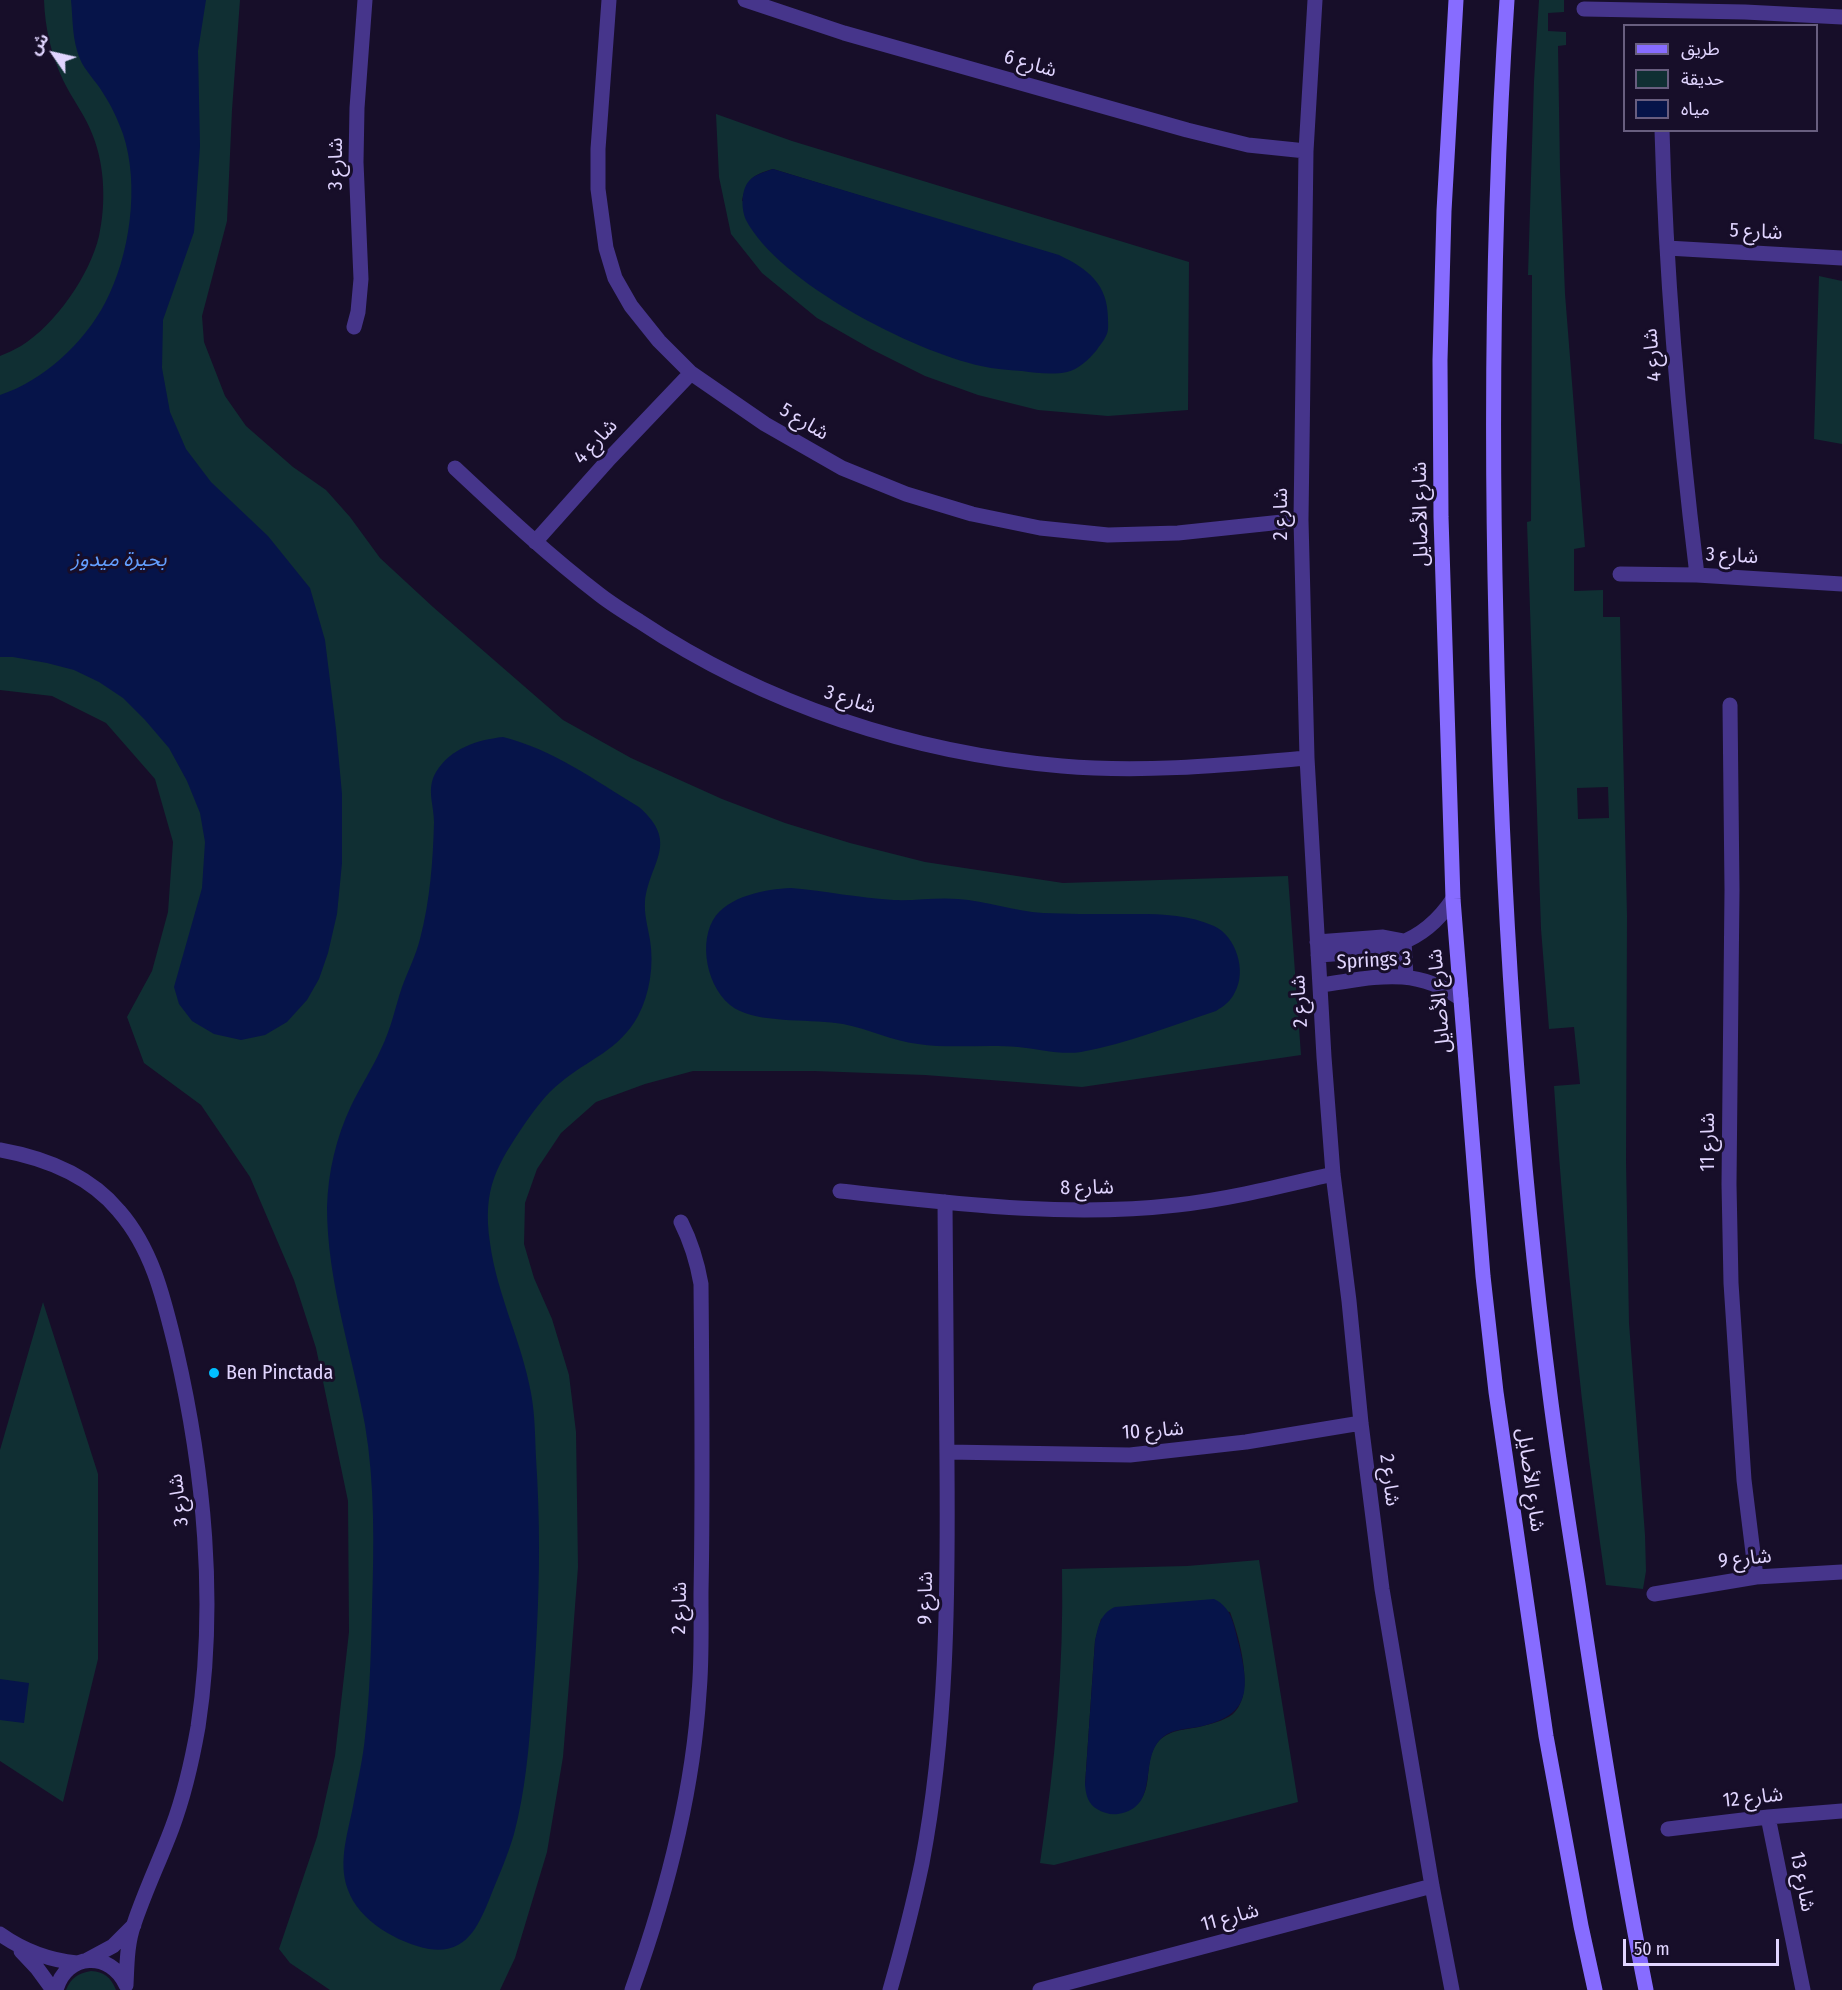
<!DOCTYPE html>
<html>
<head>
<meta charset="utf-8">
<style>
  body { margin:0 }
  #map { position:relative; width:1842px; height:1990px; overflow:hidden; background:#170e29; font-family:"Fira Sans Condensed","Noto Sans Arabic",sans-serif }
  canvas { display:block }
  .legend { position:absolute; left:1623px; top:24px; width:195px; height:108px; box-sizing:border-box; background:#170e29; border:2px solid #685e7f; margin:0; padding:8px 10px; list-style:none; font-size:18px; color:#e1d5ff }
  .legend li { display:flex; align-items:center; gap:12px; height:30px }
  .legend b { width:30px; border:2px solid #685e7f }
  .north { position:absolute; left:24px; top:24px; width:60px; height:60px; -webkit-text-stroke:4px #170e29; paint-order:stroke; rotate:304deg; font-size:16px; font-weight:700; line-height:24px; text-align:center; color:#e1d5ff }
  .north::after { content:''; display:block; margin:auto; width:21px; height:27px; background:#e1d5ff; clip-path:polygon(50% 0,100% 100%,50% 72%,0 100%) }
  .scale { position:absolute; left:1623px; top:1939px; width:156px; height:27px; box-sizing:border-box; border:3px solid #e1d5ff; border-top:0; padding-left:8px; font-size:18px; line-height:21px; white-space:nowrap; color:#e1d5ff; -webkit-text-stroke:4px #170e29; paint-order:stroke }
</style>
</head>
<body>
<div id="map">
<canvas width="1842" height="1990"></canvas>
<ul class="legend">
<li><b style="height:8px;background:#876cff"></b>طريق</li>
<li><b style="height:16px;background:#102f33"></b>حديقة</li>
<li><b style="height:16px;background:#061449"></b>مياه</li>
</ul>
<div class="north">ش</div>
<div class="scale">50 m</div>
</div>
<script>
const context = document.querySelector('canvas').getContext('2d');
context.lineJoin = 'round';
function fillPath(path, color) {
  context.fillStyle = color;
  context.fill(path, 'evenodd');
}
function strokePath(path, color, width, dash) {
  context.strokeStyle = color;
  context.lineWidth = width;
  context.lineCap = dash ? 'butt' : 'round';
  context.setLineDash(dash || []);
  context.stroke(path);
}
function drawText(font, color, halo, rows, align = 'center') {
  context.font = font + ' "Fira Sans Condensed","Noto Sans Arabic",sans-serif';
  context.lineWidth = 6;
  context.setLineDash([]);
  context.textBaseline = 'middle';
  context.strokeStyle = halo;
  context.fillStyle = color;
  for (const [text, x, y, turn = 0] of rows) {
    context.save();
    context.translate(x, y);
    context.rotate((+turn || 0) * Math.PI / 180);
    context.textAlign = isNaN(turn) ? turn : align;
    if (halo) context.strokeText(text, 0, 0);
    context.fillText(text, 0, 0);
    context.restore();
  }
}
const green = new Path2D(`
  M44,0h196l-8,110 -5,111 -25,95 2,26 21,54 21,30 47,41 33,23 24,27 30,41 53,49 130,113 68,38 91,41 63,24 65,20 75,19 138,21 225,-7 13,179 -219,32 -157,-12 -111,-4h-121l-48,13 -49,18 -35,31 -24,36 -12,34 -1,41 10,34 18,41 17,56 7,57 2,135 -7,92 -8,98 -16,95 -32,106 -15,32h-170l-40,-27 -11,-14 38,-112 18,-81 14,-124 -1,-131 -32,-153 -22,-68 -44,-103 -49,-72 -57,-42 -17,-46 25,-46 16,-59 5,-70 -18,-63 -49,-56 -54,-27 -52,-6v-334c7,-3 14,-6 21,-10 34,-21 69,-71 78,-110 7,-31 6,-70 -6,-100 -7,-20 -21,-37 -30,-56 -12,-26 -18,-52 -19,-80z
  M1539,0h25v12l-16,1v18l18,1v13l-8,1 2,124 5,124 20,253 -11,2v42l29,-1v27h17l7,299 -1,246 3,161 16,212 1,36 -3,18 -37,-4c-24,-165 -41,-332 -52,-499l26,-2 -6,-57 -25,2 -8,-100 -14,-407 4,-1 1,-246h-4l6,-194zM1608,787l1,31 -31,1 -1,-31z
  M716,114l76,27 397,121 -1,148 -80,6 -70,-6 -60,-15 -53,-19 -54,-27 -54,-31 -55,-45 -31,-39 -12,-57zM773,169l189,58 -220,-26c5,-22 10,-26 31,-32z
  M1819,276l23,5v163l-28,-5z
  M43,1302l55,172v185l-35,143 -63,-41v-311z
  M1259,1560l39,242 -244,63 -14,-2c15,-98 24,-195 22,-294l125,-3zM1167,1604l63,8c9,24 26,82 3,102 -9,7 -23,10 -34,13 -16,3 -31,3 -42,16 -16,22 0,49 -26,66l-46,-24 10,-144 6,-22 29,-13z
  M91,1971c13,1 20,6 25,19h-50c5,-12 12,-17 25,-19z`);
const water = new Path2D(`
  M71,0h135l-8,51 2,95 -6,86 -31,88 -1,48 8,44 16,37 25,33 57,54 42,52 15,52 11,89 6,65v69l-5,51 -9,39 -9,26 -12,21 -20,22 -22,13 -24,5 -27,-6 -22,-13 -13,-17 -5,-17 28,-99 3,-46 -5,-29 -13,-32 -18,-33 -24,-28 -22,-22 -24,-16 -25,-12 -27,-7 -34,-6h-13v-262c43,-14 84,-52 105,-92 25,-47 35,-118 18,-169 -5,-14 -12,-29 -20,-41 -7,-12 -18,-22 -23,-34 -8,-19 -7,-39 -9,-59z
  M773,169l286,86c29,14 49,29 49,64 0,5 1,12 -2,17 -2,5 -7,10 -10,15 -7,8 -18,19 -29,21 -14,3 -31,1 -45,-1 -14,-1 -28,-2 -41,-5 -68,-15 -202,-83 -235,-146 -5,-11 -5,-30 3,-39 6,-7 16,-9 24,-12z
  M503,737c49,12 93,44 136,70 41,36 11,54 6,94 -1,14 3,26 5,39 4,25 0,53 -12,76 -19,35 -50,43 -78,67 -14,11 -24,25 -34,39 -29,43 -44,66 -36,121 7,52 32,99 41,150 4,21 4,43 5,65 2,30 3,61 3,91 0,53 -3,104 -7,156 -3,43 -7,88 -18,129 -6,21 -15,41 -23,61 -12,30 -24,60 -62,54 -31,-6 -70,-28 -81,-59 -11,-29 1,-60 6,-89 4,-21 9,-43 11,-64 5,-43 6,-87 7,-130 2,-60 3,-123 -7,-182 -13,-73 -38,-144 -38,-218 1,-35 9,-69 24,-101 9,-19 21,-37 30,-57 10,-20 14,-41 21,-62 6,-16 14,-32 18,-48 10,-38 13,-78 14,-117 0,-18 -8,-33 2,-50 15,-24 41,-32 67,-35z
  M791,888c34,3 69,10 103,12 21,1 43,-3 64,-1 28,2 56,12 85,14 24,1 48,1 72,1 33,0 68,-2 99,12 22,10 33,45 21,66 -4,9 -11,14 -19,19 -43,14 -90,33 -135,41 -20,3 -43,-3 -63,-5 -33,-3 -67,2 -100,-3 -26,-3 -49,-15 -75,-20 -29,-5 -78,-1 -103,-13 -30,-13 -43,-63 -27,-91 14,-24 53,-31 78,-32z
  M1214,1599c19,9 20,28 25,46 11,46 11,71 -41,82 -12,2 -25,2 -35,10 -26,21 -1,70 -45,77 -7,1 -15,-1 -21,-5 -9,-5 -11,-14 -12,-24l10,-144c3,-13 5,-28 20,-34z
  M0,1679l29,4 -5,40 -24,-3z`);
const street = new Path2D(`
  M609,0l-11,149v40l8,59 9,30 16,28 28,35 32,32 74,51 77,44 64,26 66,20 68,14 68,7 70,-2 123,-13
  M745,0l99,33 343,97 61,15 58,6
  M1315,0l-9,151 -5,369 6,238 17,299 9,117 16,127 12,122 21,166 50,297 20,104
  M1584,9l161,3 97,5
  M1662,130c4,149 17,297 35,445
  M1667,248l175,10
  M354,327l4,-15 3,-33 -5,-117 1,-54 8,-108
  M455,468c47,44 94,88 145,127 13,10 26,18 39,26 126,84 273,132 423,145 82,7 163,-1 245,-8
  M535,542l75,-84 81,-85
  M1620,574l77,1 145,9
  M1730,705l2,185 -3,294 2,99 13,197 12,97
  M1404,941l2,36
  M1317,942l66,-5 21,4
  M1318,955c57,-4 100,-3 135,-56
  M1320,985c54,-7 93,-20 141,14
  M0,1150c45,8 89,25 119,61 34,39 45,89 57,138 28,121 41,254 22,378 -6,34 -14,69 -26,101 -12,32 -27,63 -38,96 -7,19 -7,40 -8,61
  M840,1191c111,12 225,27 337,14 53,-6 104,-19 156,-31
  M947,1452l183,3 116,-13 115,-19
  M1654,1594l102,-17 86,-5
  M1768,1817l35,173
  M1668,1829l100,-12 74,-6
  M0,1934c24,17 48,26 77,29
  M21,1951l16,17 16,22
  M87,1960l26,-14 21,-21
  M56,1990c10,-38 55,-39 70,-5
  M632,1990c33,-92 61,-198 67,-297 3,-33 2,-67 2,-100 2,-103 1,-206 0,-309 -4,-23 -10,-42 -20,-62
  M890,1990c12,-42 23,-84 32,-127 25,-131 26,-265 25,-398 0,-87 -1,-175 -2,-263
  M1040,1990l392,-104`);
const secondary = new Path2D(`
  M1456,0l-12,211 -4,149 1,157 12,382 30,377 13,116 50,344 35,190 14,64
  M1507,0c-14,207 -16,415 -11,623 5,258 21,516 54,772 8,63 18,126 28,189 20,135 41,271 68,406`);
const markers = [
  [214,1373,6,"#01beff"]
];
const streetNames = [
  ["شارع 6",1030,64,16],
  ["شارع 3",336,164,-90],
  ["شارع 5",1756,232,3],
  ["شارع 4",1653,355,-95],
  ["شارع 5",804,422,31],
  ["شارع 4",596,442,-47],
  ["شارع 2",1281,514,-90],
  ["شارع الأصايل",1421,514,-91],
  ["شارع 3",1732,556,3],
  ["شارع 3",850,700,18],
  ["Springs 3",1374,961,-3],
  ["شارع 2",1300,1001,-93],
  ["شارع الأصايل",1440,1001,-95],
  ["شارع 11",1708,1142,-90],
  ["شارع 8",1087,1188,-1],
  ["شارع 10",1153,1431,-4],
  ["شارع 2",1389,1480,83],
  ["شارع الأصايل",1530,1480,82],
  ["شارع 3",179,1500,-97],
  ["شارع 9",1745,1559,-6],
  ["شارع 9",926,1598,-89],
  ["شارع 2",680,1608,-89],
  ["شارع 12",1753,1798,-6],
  ["شارع 13",1802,1882,79],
  ["شارع 11",1230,1918,-15]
];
const poiNames = [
  ["Ben Pinctada",226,1373]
];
const waterNames = [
  ["بحيرة ميدوز",119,560]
];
fillPath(green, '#102f33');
fillPath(water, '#061449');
strokePath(street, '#46358b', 15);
strokePath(secondary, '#876cff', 15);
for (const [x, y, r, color] of markers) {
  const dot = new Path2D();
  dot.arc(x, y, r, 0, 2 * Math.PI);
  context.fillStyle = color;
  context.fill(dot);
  strokePath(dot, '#170e29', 2);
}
drawText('20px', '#e1d5ff', '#170e29', streetNames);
drawText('20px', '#e1d5ff', '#170e29', poiNames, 'left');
drawText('italic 21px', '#639fff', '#170e29', waterNames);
</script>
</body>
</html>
